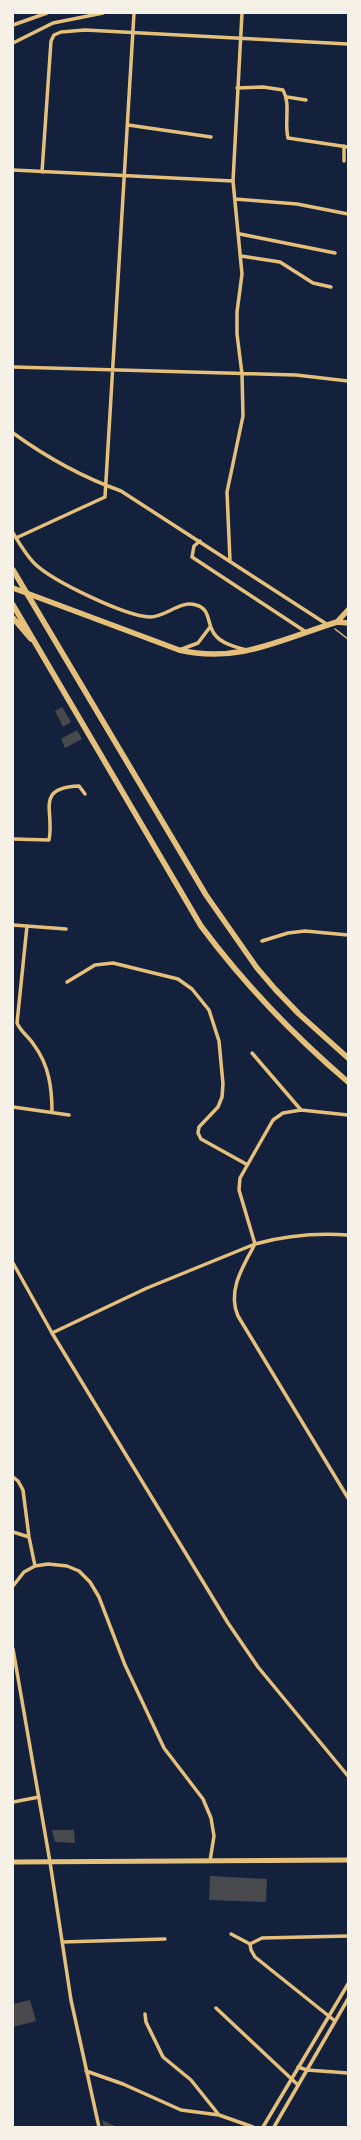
<!DOCTYPE html>
<html>
<head>
<meta charset="utf-8">
<style>
  body { margin:0 }
  #map { position:relative; width:361px; height:2140px; overflow:hidden; background:#14213d; font-family:"Noto Serif",serif }
  canvas { display:block }
  .frame { position:absolute; inset:0; border:14px solid #f6f1e7; pointer-events:none }
</style>
</head>
<body>
<div id="map">
<canvas width="361" height="2140"></canvas>
<div class="frame"></div>
</div>
<script>
const context = document.querySelector('canvas').getContext('2d');
context.lineJoin = 'round';
function fillPath(path, color) {
  context.fillStyle = color;
  context.fill(path, 'evenodd');
}
function strokePath(path, color, width, dash) {
  context.strokeStyle = color;
  context.lineWidth = width;
  context.lineCap = dash ? 'butt' : 'round';
  context.setLineDash(dash || []);
  context.stroke(path);
}
const building = new Path2D(`
  M62,707l9,15 -8,5 -8,-16z
  M77,730l5,9 -17,9 -4,-9z
  M52,1830h22l1,13 -20,-1z
  M210,1876l57,3 -1,23 -57,-2z
  M30,2000l6,21 -23,6v-23z
  M102,2120l15,7h-13z`);
const path = new Path2D(`
  M335,629l13,10`);
const minor = new Path2D(`
  M13,25l34,-12
  M13,43l40,-20 50,-10
  M237,88l26,-1 20,3c8,14 1,32 5,48l60,9
  M287,97l19,3
  M128,125l83,12
  M344,146v15
  M13,170l220,11
  M42,172l9,-131 3,-6 7,-3 24,-2 263,14
  M235,199l62,5 51,10
  M240,234l95,19
  M241,256l39,6 33,21 18,4
  M13,367l283,8 52,6
  M13,433c33,24 69,44 108,58l207,134
  M13,533c6,10 13,22 21,30 18,18 91,53 116,54 16,0 30,-17 46,-12 16,4 10,21 20,31 7,8 20,11 30,14
  M16,538l89,-41 29,-484
  M200,541l-6,5 -2,11 114,75
  M230,561l-3,-69 16,-76 -1,-42 -5,-40v-22l5,-38 -9,-93 9,-168
  M182,649l16,-6 12,-16
  M13,839l36,1c6,-29 -15,-52 30,-54l6,8
  M13,925l53,4
  M27,926l-10,97c4,9 12,14 17,22 15,20 18,43 18,67
  M262,941l26,-8 17,-2 43,4
  M67,982l28,-17 18,-2 65,16 14,10 17,21 10,31 4,43 -1,13 -4,10 -19,20 -1,6 3,6 45,25
  M252,1053l49,57
  M13,1107l56,8
  M348,1115l-47,-5 -18,3 -10,7 -33,58 -1,12 16,54c-12,22 -28,47 -17,72l110,182
  M13,1263l39,70 176,290 30,44 90,109
  M52,1333l95,-45 108,-44c29,-8 63,-11 93,-9
  M13,1477l5,4 5,9 6,47 6,29
  M13,1532l16,5
  M13,1586l11,-14 11,-6 13,-2 19,2 12,5 11,11 9,15 26,68 39,83 39,51 8,19 3,18 -4,25
  M13,1649l37,213 21,138 28,127
  M13,1802l26,-5
  M231,1934l19,10
  M62,1942l103,-3
  M216,2008l82,77
  M145,2014l1,8 17,35 28,23 28,35
  M335,2021l-80,-64 -4,-7 -1,-6 12,-6 86,-2
  M298,2067l9,3 41,3
  M86,2071l37,13 58,26 38,5 34,12
  M263,2127l85,-143
  M274,2127l74,-128`);
const secondary = new Path2D(`
  M13,1862l335,-2`);
const primary = new Path2D(`
  M13,588l166,62c59,14 103,-11 158,-28l11,1
  M337,622l11,-12`);
const trunk = new Path2D(`
  M13,570l193,325 51,73 18,21 24,25 49,44
  M13,605l188,321c44,59 91,108 147,156
  M13,618l18,21`);
fillPath(building, '#48494c');
strokePath(path, '#e5c07b', 1.5);
strokePath(minor, '#e5c07b', 3.5);
strokePath(secondary, '#e5c07b', 5);
strokePath(primary, '#e5c07b', 5.5);
strokePath(trunk, '#e5c07b', 5.5);
</script>
</body>
</html>
